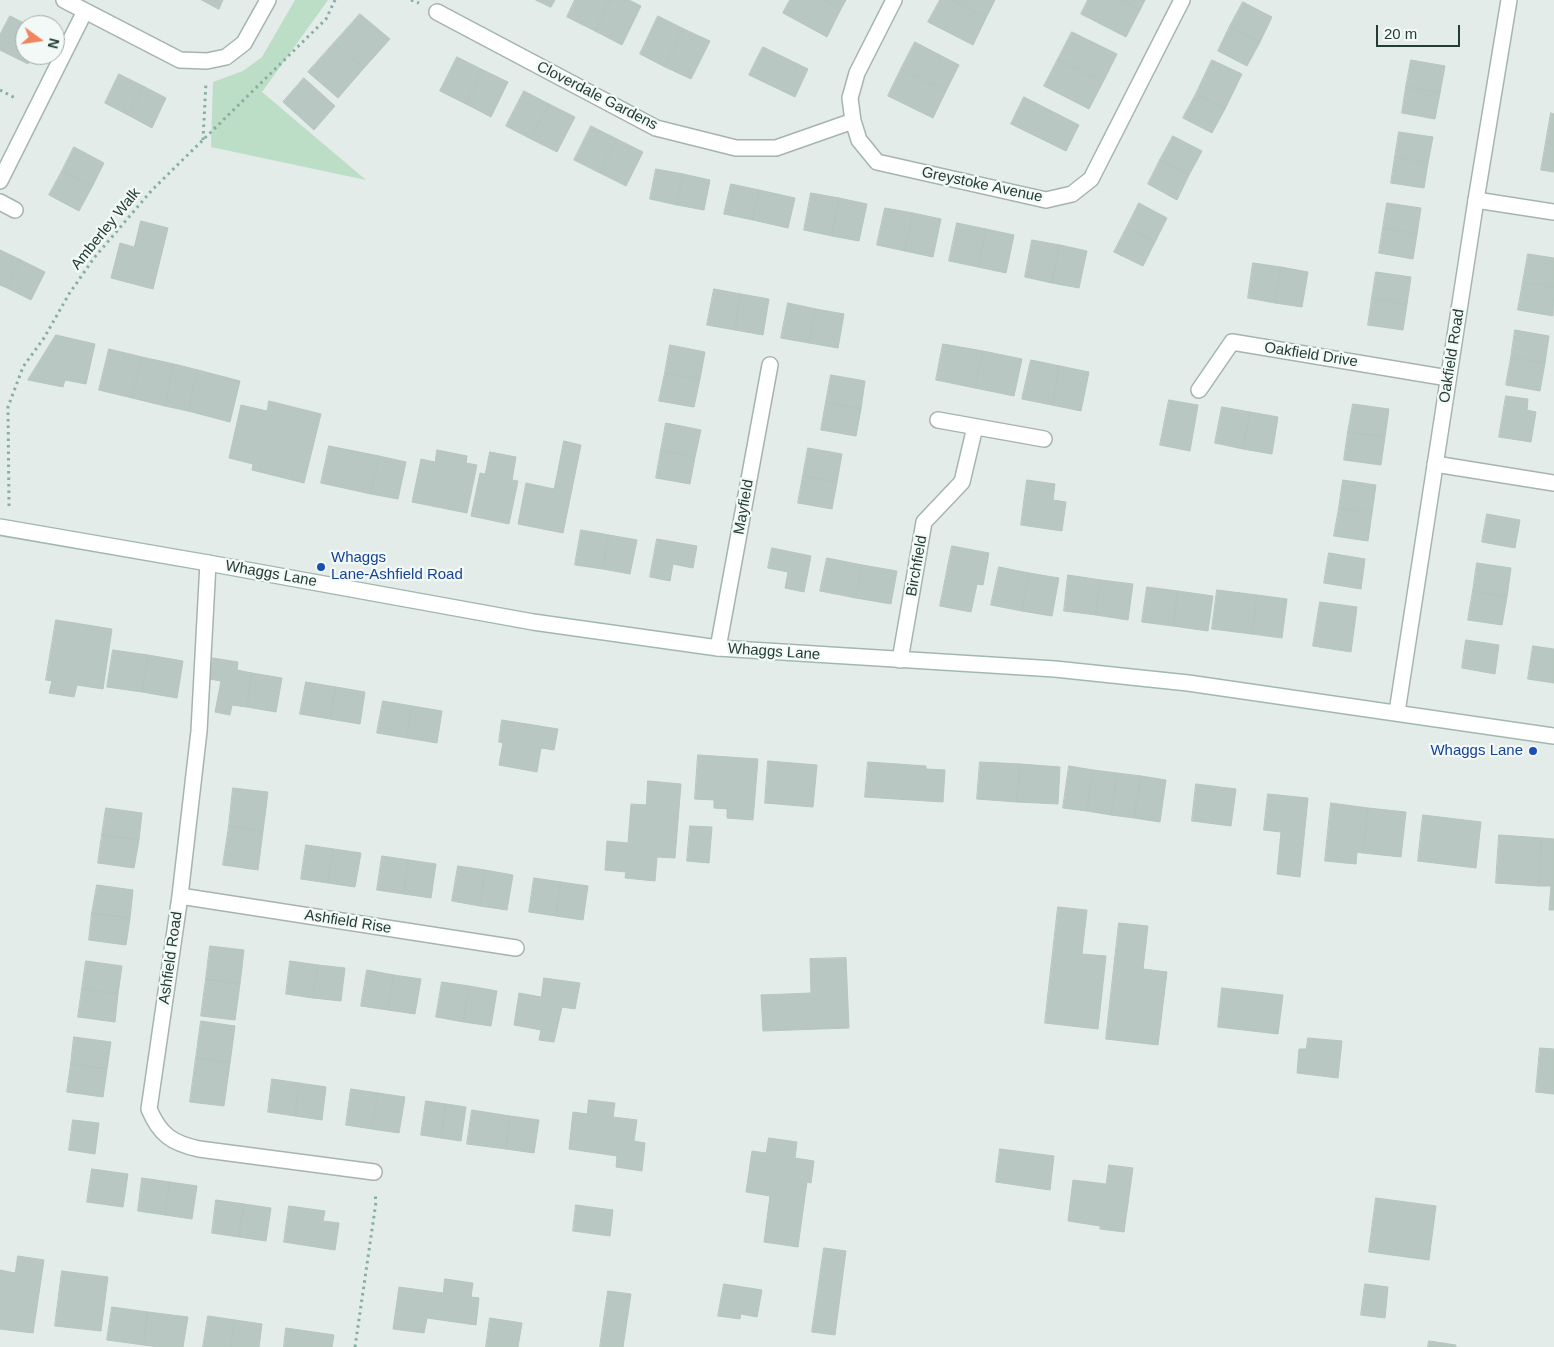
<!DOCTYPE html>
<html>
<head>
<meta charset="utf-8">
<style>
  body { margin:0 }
  #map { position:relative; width:1554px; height:1347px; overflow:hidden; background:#e3ece8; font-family:Helvetica,sans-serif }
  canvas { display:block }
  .north { position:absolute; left:15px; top:15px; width:50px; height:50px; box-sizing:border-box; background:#f3f9f6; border:1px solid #a0aea9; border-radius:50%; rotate:104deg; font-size:14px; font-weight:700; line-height:20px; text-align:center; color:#233d36 }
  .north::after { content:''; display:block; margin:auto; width:18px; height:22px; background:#ee855f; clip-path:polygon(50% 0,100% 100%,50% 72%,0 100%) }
  .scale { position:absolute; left:1376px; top:25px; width:84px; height:22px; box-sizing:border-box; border:2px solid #233d36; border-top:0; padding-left:6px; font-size:15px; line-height:18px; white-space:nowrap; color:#233d36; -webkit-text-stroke:4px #f3f9f6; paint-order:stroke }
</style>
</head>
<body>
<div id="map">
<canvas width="1554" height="1347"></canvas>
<div class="north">N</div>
<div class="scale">20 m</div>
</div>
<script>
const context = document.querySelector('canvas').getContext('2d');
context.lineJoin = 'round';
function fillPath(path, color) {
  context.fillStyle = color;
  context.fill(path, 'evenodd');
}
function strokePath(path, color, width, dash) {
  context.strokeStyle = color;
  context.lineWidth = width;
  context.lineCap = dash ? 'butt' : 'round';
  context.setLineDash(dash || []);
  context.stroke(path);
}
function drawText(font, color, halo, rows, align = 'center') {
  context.font = font + ' Helvetica,sans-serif';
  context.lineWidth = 4.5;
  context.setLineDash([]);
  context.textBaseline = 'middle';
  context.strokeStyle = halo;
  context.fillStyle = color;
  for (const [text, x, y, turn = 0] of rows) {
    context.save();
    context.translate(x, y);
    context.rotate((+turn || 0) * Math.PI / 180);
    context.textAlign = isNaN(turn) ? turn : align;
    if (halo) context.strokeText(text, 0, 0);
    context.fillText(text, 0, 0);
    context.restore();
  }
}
const green = new Path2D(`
  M295,0h33l-66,92 104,88 -155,-33 2,-65 30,-11 19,-14z`);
const building = new Path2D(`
  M202,0h21l-4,9z
  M536,0h19l-4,7z
  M575,0h35l-15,31 -28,-14z
  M610,0h19l12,6 -19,39 -27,-14z
  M790,0h34l17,9 -14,28 -44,-24z
  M824,0h22l-5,9z
  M940,0h11l35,18 -13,27 -45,-23z
  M951,0h44l-9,18z
  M1088,0h33l19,10 -14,27 -45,-23z
  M1121,0h24l-5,10z
  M1243,2l29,15 -12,25 -30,-16z
  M360,14l30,25 -26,29 -30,-25z
  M10,16l18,9h-3v30h8l-5,9 -28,-14v-15z
  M658,16l26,13 -19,38 -25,-13z
  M1230,26l30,16 -13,24 -29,-15z
  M684,29l26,12 -19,38 -26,-12z
  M1072,32l45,22 -14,28 -45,-23z
  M915,42l44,23 -13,26 -45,-22z
  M334,43l30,25 -26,30 -30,-26z
  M763,47l45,22 -13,28 -46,-22z
  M457,57l26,13 -17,34 -26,-13z
  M1058,59l45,23 -14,27 -45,-23z
  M1212,60l30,14 -17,35 -29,-15z
  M1411,60l34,6 -5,27 -34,-6z
  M901,69l45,22 -13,27 -45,-22z
  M483,70l25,12 -17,35 -25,-13z
  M119,74l24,12 -15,29 -23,-12z
  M304,78l31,28 -21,24 -31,-28z
  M143,86l23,12 -14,30 -24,-13z
  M1406,87l34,6 -5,26 -33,-6z
  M524,91l25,13 -18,35 -25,-13z
  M1196,94l29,15 -13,24 -29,-15z
  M1024,97l55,28 -13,26 -55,-27z
  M549,104l26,13 -18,35 -26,-13z
  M1551,113l3,1v29l-8,-1z
  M591,126l26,13 -17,34 -26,-13z
  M1399,132l34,5 -5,26 -33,-6z
  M1173,136l29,15 -13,24 -29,-15z
  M617,139l26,13 -17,34 -26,-13z
  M1546,142l8,1v29l-13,-2z
  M74,147l30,16 -12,24 -30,-16z
  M1395,157l33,6 -4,25 -33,-5z
  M1160,160l29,15 -12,25 -29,-16z
  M656,169l27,5 -6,31 -27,-6z
  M62,171l30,16 -13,24 -30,-16z
  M683,174l27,6 -6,30 -27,-5z
  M731,184l28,6 -6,30 -29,-6z
  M759,190l36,8 -7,30 -35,-8z
  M811,193l28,5 -7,38 -28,-6z
  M839,198l28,6 -8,37 -27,-5z
  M1139,203l28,15 -12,24 -28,-15z
  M1387,203l34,5 -4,26 -34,-6z
  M885,208l28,5 -8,38 -28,-6z
  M913,213l28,6 -8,38 -28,-6z
  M141,221l27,7 -15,61 -42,-11 9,-35 14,4z
  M957,223l29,6 -8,38 -29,-6z
  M1127,227l28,15 -12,24 -29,-14z
  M1383,228l34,6 -4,25 -34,-6z
  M986,229l28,6 -8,38 -28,-6z
  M1032,240l28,5 -8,38 -27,-6z
  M1060,245l27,6 -8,37 -27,-5z
  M0,250l21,10 -14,28 -7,-3z
  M1528,254l26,4v29l-31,-5z
  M21,260l24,12 -14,28 -24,-12z
  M1253,263l28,4 -6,36 -27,-5z
  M1281,267l27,5 -6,35 -27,-4z
  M1376,272l35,5 -4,27 -35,-6z
  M1523,282l31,5 -1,29 -35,-6z
  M714,289l27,5 -6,36 -28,-5z
  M741,294l28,5 -6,36 -28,-5z
  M1372,298l35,6 -4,26 -35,-5z
  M788,303l28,6 -7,34 -28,-5z
  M816,309l28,5 -6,34 -29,-5z
  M1515,330l34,6 -4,27 -34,-5z
  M56,335l39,9 -9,40 -21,-4 -2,7 -35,-7z
  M943,344l40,7 -8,37 -39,-8z
  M670,345l35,7 -5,27 -35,-6z
  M109,349l33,8 -10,41 -33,-8z
  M983,351l39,8 -8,37 -39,-8z
  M142,357l32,7 -9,42 -33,-8z
  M1511,358l34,5 -5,28 -34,-6z
  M1031,360l29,6 -8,39 -30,-6z
  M174,364l24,6 -10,41 -23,-5z
  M1060,366l29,6 -8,39 -29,-6z
  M198,370l42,11 -10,41 -42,-11z
  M665,373l35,6 -6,28 -35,-6z
  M831,375l34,6 -4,28 -35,-7z
  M1506,396l22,3 -1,11 9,2 -5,30 -32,-5z
  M1169,400l29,5 -8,46 -30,-6z
  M269,401l52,13 -17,69 -52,-13 1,-6 -24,-6 12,-53 26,6z
  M826,402l35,7 -5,27 -35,-6z
  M1353,404l36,5 -4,28 -37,-5z
  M1222,407l28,5 -7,37 -28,-6z
  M1250,412l28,5 -6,37 -29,-5z
  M666,423l35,7 -6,27 -34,-7z
  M1348,432l37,5 -4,28 -37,-5z
  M564,441l17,4 -18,88 -45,-9 8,-41 28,6z
  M329,446l50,10 -8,38 -50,-11z
  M808,448l34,6 -5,28 -34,-6z
  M437,450l30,6 -1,7 11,2 -10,48 -55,-11 9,-43 14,3z
  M661,450l34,7 -5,27 -34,-6z
  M490,452l26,5 -4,23 6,1 -9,43 -38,-8 9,-43 5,1z
  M379,456l27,6 -8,37 -27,-5z
  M803,476l34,6 -5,27 -34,-6z
  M1027,480l28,4 -2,16 13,2 -4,29 -41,-6z
  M1343,480l33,5 -4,28 -33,-5z
  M1339,508l33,5 -4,28 -34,-5z
  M1487,514l33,6 -5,28 -33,-6z
  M581,530l28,5 -6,34 -28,-4z
  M609,535l28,5 -7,34 -27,-5z
  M657,539l40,7 -4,22 -20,-4 -3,17 -20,-4z
  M952,546l37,7 -6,32 -6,-1 -6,28 -31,-6z
  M772,548l39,8 -7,36 -19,-4 3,-16 -20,-4z
  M1329,553l36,6 -4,30 -37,-6z
  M827,558l35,7 -6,33 -36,-7z
  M1477,563l34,5 -4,29 -34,-6z
  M862,565l35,6 -6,33 -35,-6z
  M999,567l30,6 -7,38 -31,-6z
  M1029,573l30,5 -7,38 -30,-5z
  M1068,575l33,5 -5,35 -32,-4z
  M1101,580l32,4 -5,36 -32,-5z
  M1147,587l31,4 -5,35 -31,-4z
  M1217,590l40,5 -5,39 -40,-5z
  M1178,591l35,5 -5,35 -35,-5z
  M1473,591l34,6 -5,28 -34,-5z
  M1257,595l30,4 -5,39 -30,-4z
  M1320,602l37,5 -6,45 -38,-6z
  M56,620l56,9 -9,60 -26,-4 -3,12 -25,-4 3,-12 -6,-1z
  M1466,640l33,5 -4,29 -33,-6z
  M1533,646l21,3v34l-26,-4z
  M113,650l35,5 -6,37 -35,-5z
  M148,655l35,6 -6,37 -35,-6z
  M213,658l25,4 -1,8 15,3 -5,34 -15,-2 -2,10 -15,-3 6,-31 -12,-2z
  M252,673l30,5 -6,34 -29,-5z
  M306,682l30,5 -6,32 -30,-5z
  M336,687l29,5 -5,32 -30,-5z
  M383,701l29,5 -5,32 -30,-5z
  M412,706l30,5 -5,32 -30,-5z
  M502,720l56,9 -4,21 -13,-2 -4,24 -38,-7 4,-22 -4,-1z
  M698,755l60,4 -5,61 -26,-2v-9l-13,-1v-8l-19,-1z
  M768,761l49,4 -4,42 -48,-4z
  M868,762l58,4v3l19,1 -2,32 -78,-5z
  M980,762l40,2 -3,38 -40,-3z
  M1020,764l40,3 -2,37 -41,-2z
  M1069,766l24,4 -6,41 -24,-3z
  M1093,770l24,3 -6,42 -24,-4z
  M1117,773l24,3 -7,42 -23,-3z
  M1141,776l25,4 -6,42 -26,-4z
  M648,781l33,3 -6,74 -18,-1 -2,24 -30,-3 1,-6 -21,-2 2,-29 21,2 3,-39 15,1z
  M1196,784l40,5 -5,37 -39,-5z
  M233,788l35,4 -5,39 -34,-5z
  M1268,794l40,4 -8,79 -23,-3 4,-42 -17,-2z
  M1331,803l37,5 -5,45 -6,-1 -1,12 -31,-3z
  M106,808l36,5 -3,27 -37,-5z
  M1368,808l38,4 -5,45 -38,-4z
  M1423,815l58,7 -5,46 -58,-7z
  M229,826l34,5 -5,39 -35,-5z
  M690,826l22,1 -3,36 -22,-2z
  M102,835l37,5 -5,28 -36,-5z
  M1499,835l43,3 -3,48 -43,-3z
  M1542,838l12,1v71h-5l2,-24h-12z
  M306,845l28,4 -6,34 -27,-4z
  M334,849l27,4 -6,34 -27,-4z
  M382,856l27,4 -5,34 -27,-4z
  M409,860l27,4 -5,34 -27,-4z
  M458,866l27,4 -5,36 -28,-5z
  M485,870l28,5 -6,35 -27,-4z
  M534,878l27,4 -5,34 -27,-4z
  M561,882l27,4 -5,34 -27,-4z
  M97,885l36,5 -3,28 -38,-5z
  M1058,907l29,3 -5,44 24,2 -8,73 -53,-6z
  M92,913l38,5 -4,27 -37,-5z
  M1119,923l29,3 -5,43 24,3 -9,73 -52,-6z
  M210,946l34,4 -4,34 -34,-5z
  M846,958l3,70 -86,3 -2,-36 50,-2 -1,-34z
  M86,961l36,5 -4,28 -36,-5z
  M290,961l28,4 -5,33 -27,-4z
  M318,965l27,3 -4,33 -28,-3z
  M367,970l27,5 -6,35 -27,-4z
  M394,975l27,4 -6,35 -27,-4z
  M544,978l36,5 -5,26 -13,-2 -8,35 -15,-2 2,-10 -27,-5 5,-32 22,4z
  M206,979l34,5 -5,36 -34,-4z
  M442,982l27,4 -5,36 -28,-5z
  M469,986l28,5 -6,35 -27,-4z
  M1222,988l61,7 -5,39 -60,-7z
  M82,989l36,5 -3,28 -37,-5z
  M201,1021l34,5 -5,37 -34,-5z
  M74,1037l37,5 -4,27 -36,-5z
  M1308,1038l34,3 -4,37 -41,-5 2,-24h7z
  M1540,1048l14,1v45l-18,-2z
  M196,1058l34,5 -6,43 -34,-4z
  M71,1064l36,5 -4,28 -36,-5z
  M272,1079l27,4 -4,33 -27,-4z
  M299,1083l27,4 -4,33 -27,-4z
  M351,1089l27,4 -6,36 -26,-4z
  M378,1093l27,4 -6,36 -27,-4z
  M589,1100l26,3 -2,14 24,3 -3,21 11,2 -3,28 -26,-4 1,-11 -48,-7 4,-37 14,2z
  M426,1101l20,3 -5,34 -20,-3z
  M446,1104l20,3 -5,34 -20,-3z
  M472,1110l38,6 -4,33 -39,-5z
  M510,1116l29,4 -5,33 -28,-4z
  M73,1120l26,3 -4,31 -26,-4z
  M769,1138l28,4 -2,16 19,3 -3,22 -4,-1 -9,65 -34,-5 6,-46 -24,-4 6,-41 14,2z
  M1000,1149l54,7 -4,34 -54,-8z
  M1109,1165l24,3 -9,64 -24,-3v-3l-32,-5 5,-41 33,4z
  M92,1169l36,5 -5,33 -36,-5z
  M142,1178l28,4 -5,33 -27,-4z
  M170,1182l27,4 -5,33 -27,-4z
  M1376,1198l60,8 -7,54 -60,-8z
  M216,1200l28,4 -5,33 -27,-4z
  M244,1204l27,4 -5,33 -27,-4z
  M576,1205l37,5 -3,26 -37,-5z
  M289,1206l36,5 -2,10 16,2 -4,27 -51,-8z
  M824,1248l22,3 -11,84 -23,-3z
  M18,1256l26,4 -11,73 -33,-4v-59l15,3z
  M62,1271l46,6 -7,54 -46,-5z
  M445,1279l28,4 -2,14 8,1 -3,27 -49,-7 -3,15 -31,-4 6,-42 44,6z
  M724,1284l38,6 -5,27 -16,-3 -1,5 -22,-3z
  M1365,1284l23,3 -3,31 -24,-3z
  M608,1291l23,3 -8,53h-23z
  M112,1307l36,5 -4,33 -37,-5z
  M148,1312l40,5 -5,30h-24l-15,-2z
  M208,1316l27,4 -4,27h-28z
  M490,1318l32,5 -4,24h-32z
  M235,1320l27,4 -3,23h-28z
  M286,1328l48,7 -2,12h-48z
  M1429,1341l27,4v2h-28z`);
const path = new Path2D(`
  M411,0l8,3
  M0,90l17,9
  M203,140l3,-58
  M9,506l-1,-99 15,-40 21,-29 25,-44 25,-36 58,-68 174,-171 9,-19
  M355,1347l21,-145 -1,-8`);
const minor = new Path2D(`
  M64,0l116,60 27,1 19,-4 18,-14 24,-43
  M894,0l-37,73 -7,25 3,23 6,19 18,22 169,38 26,-6 19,-15 91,-179
  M437,12l219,116 80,20h40l77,-27
  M0,181l85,-170
  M1476,200l78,12
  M0,202l15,8
  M1199,390l33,-48 216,36
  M938,420l106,19
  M1435,464l119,19
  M208,563l-9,168 -19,165 -31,213c11,26 23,34 50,40l175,23
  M718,648l52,-283
  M900,660l24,-138 38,-40 13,-55
  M180,896l336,52`);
const tertiary = new Path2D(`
  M1397,712l79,-512 33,-200`);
const secondary = new Path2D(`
  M0,527l208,36 325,59 185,26 337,21 133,14 366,53`);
const markers = [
  [321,567,5,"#1a4fb4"],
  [1533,751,5,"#1a4fb4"]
];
const streetNames = [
  ["Cloverdale Gardens",597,96,27],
  ["Greystoke Avenue",982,185,12],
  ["Amberley Walk",106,229,-51],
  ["Oakfield Drive",1311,355,9],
  ["Oakfield Road",1452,356,-81],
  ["Mayfield",744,507,-80],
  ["Birchfield",917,566,-80],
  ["Whaggs Lane",271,574,10],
  ["Whaggs Lane",774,652,4],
  ["Ashfield Rise",348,922,9],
  ["Ashfield Road",171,958,-82]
];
const transitNames = [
  ["Whaggs",331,558],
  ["Lane-Ashfield Road",331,575],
  ["Whaggs Lane",1523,751,"right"]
];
fillPath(green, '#bcddc6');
fillPath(building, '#b8c7c1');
strokePath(building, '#b5c6bf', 1);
strokePath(minor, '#a6b4af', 18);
strokePath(tertiary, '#a6b4af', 18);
strokePath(secondary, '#a1b8b0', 18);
strokePath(path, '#84afa2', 3, [2.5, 4]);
strokePath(minor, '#fff', 15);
strokePath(tertiary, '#fff', 15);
strokePath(secondary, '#fff', 15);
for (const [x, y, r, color] of markers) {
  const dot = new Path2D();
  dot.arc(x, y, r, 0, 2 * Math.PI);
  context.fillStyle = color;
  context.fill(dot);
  strokePath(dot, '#f3f9f6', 2);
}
drawText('15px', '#233d36', '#f3f9f6', streetNames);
drawText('15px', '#164399', '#f3f9f6', transitNames, 'left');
</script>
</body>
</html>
